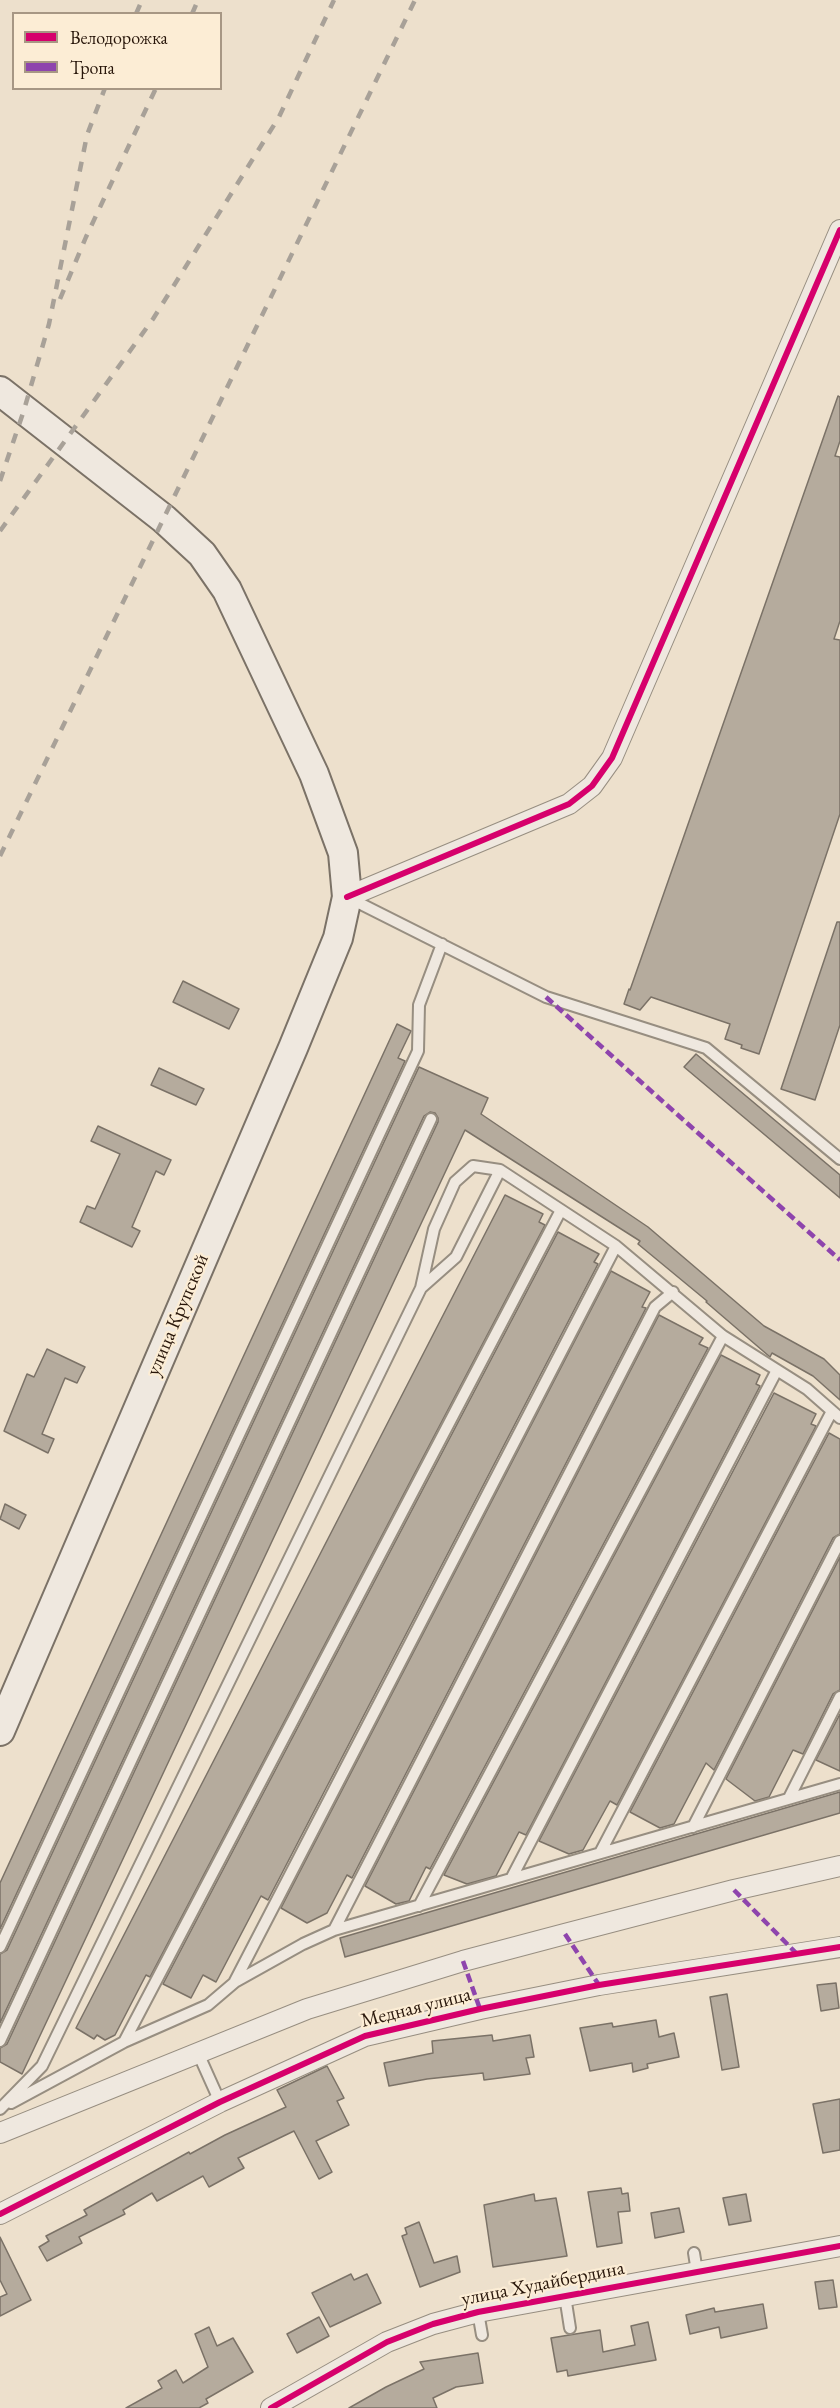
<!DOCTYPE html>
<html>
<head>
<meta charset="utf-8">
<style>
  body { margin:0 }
  #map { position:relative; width:840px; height:2408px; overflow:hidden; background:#ede0cc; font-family:"EB Garamond",serif }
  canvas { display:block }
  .legend { position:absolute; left:12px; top:12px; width:210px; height:78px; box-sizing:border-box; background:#fcedd5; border:2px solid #a79784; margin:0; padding:8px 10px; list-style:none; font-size:18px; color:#28160a }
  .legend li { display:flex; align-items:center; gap:12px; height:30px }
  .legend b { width:30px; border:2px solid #a79784 }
</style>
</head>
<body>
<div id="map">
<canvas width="840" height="2408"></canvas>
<ul class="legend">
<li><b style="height:8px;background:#d6006c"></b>Велодорожка</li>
<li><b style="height:8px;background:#8e44ad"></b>Тропа</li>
</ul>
</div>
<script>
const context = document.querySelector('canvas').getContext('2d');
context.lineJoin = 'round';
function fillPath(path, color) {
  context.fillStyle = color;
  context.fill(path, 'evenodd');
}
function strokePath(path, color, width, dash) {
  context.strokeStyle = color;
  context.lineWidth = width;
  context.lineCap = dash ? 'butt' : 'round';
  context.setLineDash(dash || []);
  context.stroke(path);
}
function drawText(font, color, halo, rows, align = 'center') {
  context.font = font + ' "EB Garamond",serif';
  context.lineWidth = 4.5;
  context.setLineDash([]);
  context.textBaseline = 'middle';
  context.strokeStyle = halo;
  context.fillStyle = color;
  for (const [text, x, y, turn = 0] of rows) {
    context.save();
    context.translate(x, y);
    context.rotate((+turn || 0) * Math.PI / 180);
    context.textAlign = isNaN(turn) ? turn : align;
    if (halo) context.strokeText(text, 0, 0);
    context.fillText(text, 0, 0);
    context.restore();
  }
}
const building = new Path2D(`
  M838,396l2,1v44l-5,15 5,1v164l-6,18 6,1v174l-81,240 -18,-6 1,-3 -17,-6 5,-15 -79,-27 -11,13 -16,-6 5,-15 1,1z
  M837,922h3v103l-25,75 -34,-11z
  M183,981l56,28 -10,20 -56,-27z
  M397,1024l14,7 -13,27 7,3 -405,868v-46z
  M696,1054l144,121v23l-156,-131z
  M419,1067l69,31 -7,16 167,113 116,99 60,33 16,16v25l-27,-24 -41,-23 -2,4 -64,-55 1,-1 -69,-57 2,-3 -175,-111 -443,944 -22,-12v-14l7,-4 431,-922v-4l-3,-5 -5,-1 -6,4 -424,907v-69l7,-4z
  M159,1068l45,21 -8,16 -45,-20z
  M98,1126l73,34 -7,15 -8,-4 -24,56 8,4 -8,16 -52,-25 7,-16 8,3 25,-55 -29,-13z
  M505,1195l38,19 -4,8 6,3 -395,752 -4,-2 -31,60 -10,5 -8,-5 -3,4 -18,-11z
  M558,1232l41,22 -5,8 4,2 -330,636 -7,-4 -45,86 -13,-7 -12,23 -28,-14z
  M611,1271l39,21 -8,15 4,1 -294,570 -5,-3 -20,38 -20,10 -26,-15z
  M659,1315l44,23 -4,6 9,4 -278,521 -4,-2 -17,34 -13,3 -31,-18z
  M47,1349l38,18 -8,16 -12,-5 -23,56 12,5 -6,14 -44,-22 23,-57 7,3z
  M721,1355l39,20 -4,9 4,2 -234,449 -7,-3 -23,44 -29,8 -23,-9z
  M774,1393l42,21 -5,10 5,2 -199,379 -7,-4 -27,49 -14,4 -30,-13z
  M829,1433l11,6v95l-7,4 -119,232 -8,-7 -32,61 -14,4 -30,-16z
  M5,1504l21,11 -7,14 -19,-10z
  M840,1557v133l-7,4 -30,60 -10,-4 -24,47 -14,4 -29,-22z
  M840,1714v57l-24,-11z
  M840,1792v21l-495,144 -5,-19z
  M836,1983l3,25 -18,3 -4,-26z
  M727,1994l12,73 -17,3 -12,-73z
  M656,2020l3,17 15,-4 5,24 -32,7 1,4 -15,4 -1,-9 -42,8 -10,-43 32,-5 1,4z
  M492,2035l1,6 37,-6 4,22 -8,1 4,16 -46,6 -1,-7 -56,6 -38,7 -5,-23 49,-10 -1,-12z
  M327,2066l17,32 -7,3 12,24 -33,16 16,31 -13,7 -25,-48 -56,27 6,10 -35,19 -6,-11 -46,25 -5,-8 -29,17 2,4 -46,23 3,6 -35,18 -8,-14 10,-6 -3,-5 41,-21 -3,-5 105,-58 1,2 35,-19 61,-28 -9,-17z
  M840,2099v51l-17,3 -10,-49z
  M621,2188l1,6 6,-1 2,18 -12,1 4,31 -25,4 -9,-55z
  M534,2194l1,7 21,-3 11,58 -74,11 -9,-62z
  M746,2194l5,27 -22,4 -6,-27z
  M679,2208l5,24 -29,6 -4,-25z
  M419,2222l15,41 23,-7 3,16 -40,15 -18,-51 5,-2 -2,-6z
  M0,2237l31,63 -31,16v-19l7,-3 -7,-14z
  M351,2274l3,6 13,-6 14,29 -51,24 -18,-34z
  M833,2280l4,27 -18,2 -4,-27z
  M763,2304l4,24 -46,10 -2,-11 -29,7 -4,-19 28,-7 1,4z
  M319,2317l10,19 -32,17 -10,-19z
  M648,2322l8,38 -88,16 -1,-6 -10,2 -6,-34 49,-8 3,22 32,-7 -4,-19z
  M209,2327l8,19 16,-8 20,34 -47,27 2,4 -9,5h-73l36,-20 -4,-7 18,-11 7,13 25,-16 -13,-33z
  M478,2353l5,30 -27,4 -23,11 4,10h-88l37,-21 38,-18 -4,-7z`);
const service = new Path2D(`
  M347,897l199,100 160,51 134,111
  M421,1288l35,-31 44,-87
  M789,1798l51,-101
  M693,1827l147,-286
  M600,1853l232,-442
  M511,1879l266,-509
  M419,1906l304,-570
  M334,1930l321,-623 18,-15
  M0,1947l418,-896 1,-46 23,-61
  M235,1981l381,-735
  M0,2041l431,-922
  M124,2042l437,-832
  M198,2053l22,49
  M11,2103l113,-61 84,-37 27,-23 68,-38 31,-14 506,-146
  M0,2109l42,-43 379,-778 13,-59 21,-47 18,-16 27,4 116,76 107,90 84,53 33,29
  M694,2253l3,19
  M565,2296l5,32
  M478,2312l4,23`);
const minor = new Path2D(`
  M347,897l222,-93 23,-18 20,-28 228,-528
  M0,2133l307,-124 156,-48 102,-27 169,-44 106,-24
  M0,2214l220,-112 145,-66 115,-27 119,-24 241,-38
  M271,2408l116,-66 46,-18 45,-12 362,-66`);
const secondary = new Path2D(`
  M0,391l164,128 38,35 25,36 87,184 29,79 4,44 -9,41 -45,110 -293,683`);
const rail = new Path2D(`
  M136,14l6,-14
  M192,14l6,-14
  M60,299l26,-62 70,-149
  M0,481l24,-71 25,-86 38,-189 18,-47
  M0,531l153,-212 126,-202 55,-117
  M0,856l415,-856`);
const quiet = new Path2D(`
  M546,997l294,263
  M734,1890l64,65
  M565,1934l34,51
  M463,1961l17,48`);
const cycleway = new Path2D(`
  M347,897l222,-93 23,-18 20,-28 228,-528
  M0,2214l220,-112 145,-66 115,-27 119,-24 241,-38
  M271,2408l116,-66 46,-18 45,-12 362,-66`);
const streetNames = [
  ["улица Крупской",178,1315,-67],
  ["Медная улица",416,2008,-14],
  ["улица Худайбердина",543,2284,-11]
];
fillPath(building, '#b5ab9d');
strokePath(building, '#7b7267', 1.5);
strokePath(service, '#978e81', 14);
strokePath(minor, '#978e81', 22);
strokePath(secondary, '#7b7267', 32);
strokePath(service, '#efe8df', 10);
strokePath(minor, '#efe8df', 20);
strokePath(secondary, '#efe8df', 28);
strokePath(rail, '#a8a198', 4.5, [10, 10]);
strokePath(quiet, '#8e44ad', 4.5, [9, 4.5]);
strokePath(cycleway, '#d6006c', 6);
drawText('20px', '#28160a', '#fcedd5', streetNames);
</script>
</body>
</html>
